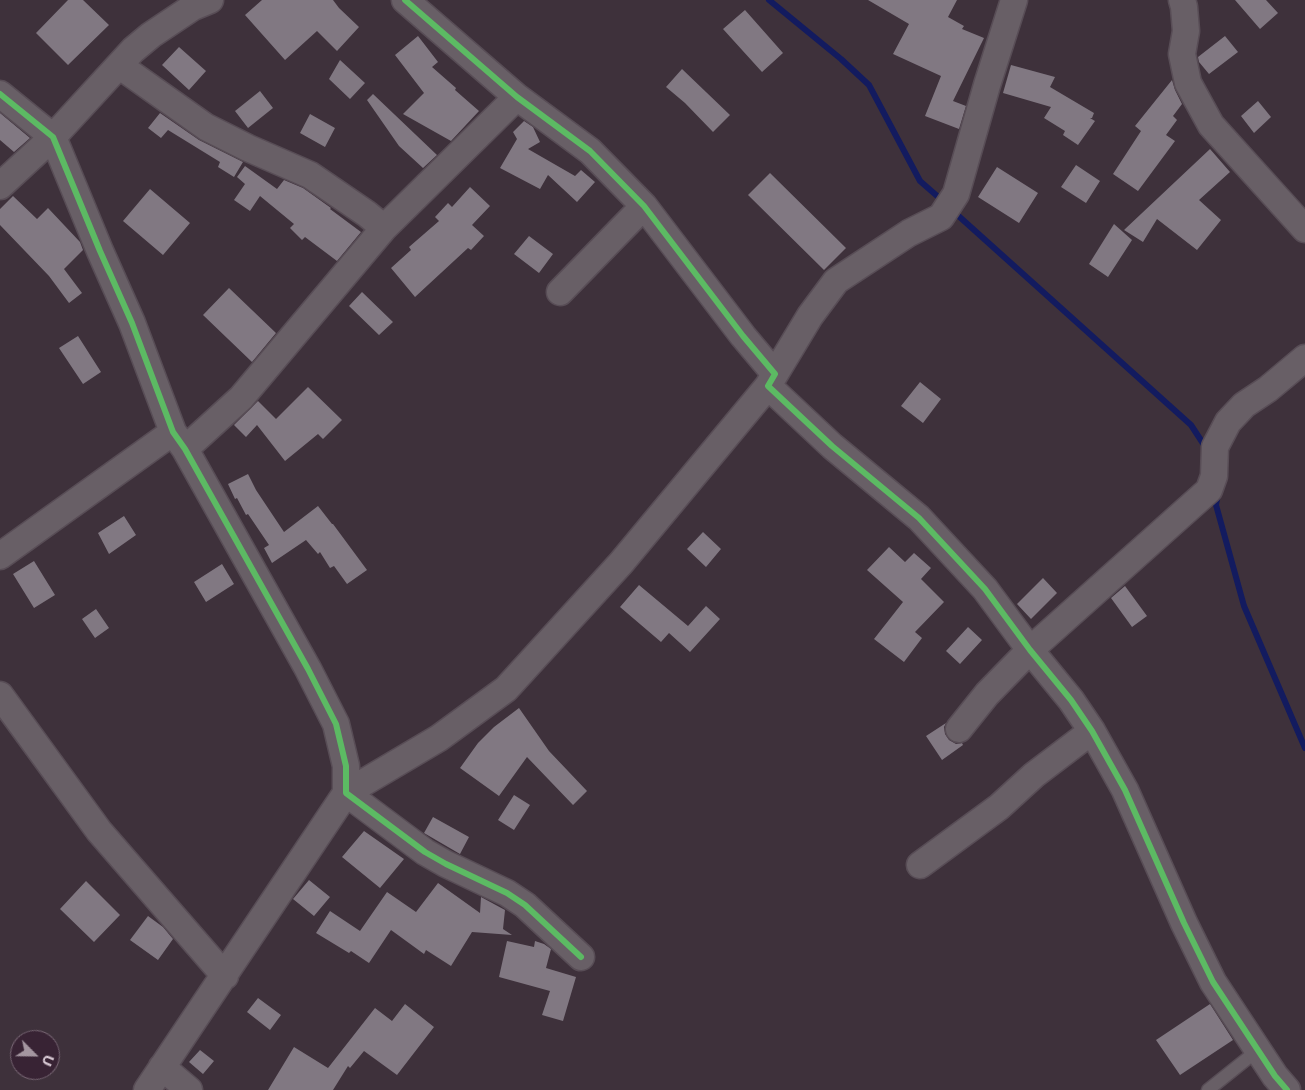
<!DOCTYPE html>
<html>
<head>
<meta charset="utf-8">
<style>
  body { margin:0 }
  #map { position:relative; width:1305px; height:1090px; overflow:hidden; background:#3e313b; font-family:Montserrat,sans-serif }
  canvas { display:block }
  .north { position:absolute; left:10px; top:1030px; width:50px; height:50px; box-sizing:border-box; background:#382334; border:1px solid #796775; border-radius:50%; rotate:113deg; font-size:14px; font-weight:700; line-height:20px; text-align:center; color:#dbccd7 }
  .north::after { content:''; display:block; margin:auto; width:18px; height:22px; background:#a496a0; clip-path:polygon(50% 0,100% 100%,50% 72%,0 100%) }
</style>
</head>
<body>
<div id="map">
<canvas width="1305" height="1090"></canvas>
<div class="north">U</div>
</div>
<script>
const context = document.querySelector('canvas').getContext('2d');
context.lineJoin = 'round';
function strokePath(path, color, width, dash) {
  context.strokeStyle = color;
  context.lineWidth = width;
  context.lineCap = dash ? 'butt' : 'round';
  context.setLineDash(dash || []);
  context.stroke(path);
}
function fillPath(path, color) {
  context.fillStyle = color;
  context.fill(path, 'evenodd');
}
const stream = new Path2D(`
  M769,0l72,59 28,26 51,96 24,21
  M953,211l238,214 15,23
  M1218,493l-2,12 28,101 61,142`);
const building = new Path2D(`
  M68,0h15l26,25 -41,40 -32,-32z
  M262,0h71l6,8 20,19 -22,24 -20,-20 -32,29 -40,-45z
  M868,0h89l-9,17 16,9 -2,3 22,9 -31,63 13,5 -7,23 -34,-13 16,-40 -48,-22 16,-30z
  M1235,0h31l12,13 -18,16z
  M745,10l38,43 -21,19 -39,-43z
  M418,36l20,26 -6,5 24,21 -1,2 24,21 -28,30 -48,-27 21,-21 -29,-38z
  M1225,36l13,16 -29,22 -10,-12 -1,-5z
  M179,47l27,24 -17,19 -27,-25z
  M340,60l25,23 -15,16 -21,-20z
  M1011,65l44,12 -5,10 44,26 -2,5h-2l5,3 -17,24 -15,-10 2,-4 -21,-13 7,-11 -48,-14z
  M682,69l48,46 -17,17 -28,-29 -19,-16z
  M1172,80l3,10 7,14 -9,12 4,4 -11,15 9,6 -37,50 -25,-17 28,-43 -6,-5z
  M260,91l13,17 -25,20 -13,-17z
  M373,94l64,61 -14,13 -24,-22 -32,-46z
  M1258,101l13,16 -17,16 -13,-17z
  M0,113l30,25 -16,14 -14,-12z
  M160,113l39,27 44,22 -9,15 -16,-10 2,-5 -52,-32 -7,8 -13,-10z
  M310,114l25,14 -10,19 -25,-14z
  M524,121l9,6 7,15 -12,7 47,27 6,-6 14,12 -18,20 -29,-27 -8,14 -40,-21 17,-29 -4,-7z
  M1210,149l20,23 -31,28 22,20 -24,30 -40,-31 -14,23 -19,-12z
  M1076,165l24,16 -14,22 -25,-16z
  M245,166l32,23 7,-9 19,8 28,20 -1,1 31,23 -24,29 -32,-24 -3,3 -12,-12 4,-4 -34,-28 -10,15 -16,-11 11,-16 -8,-7z
  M997,167l41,26 -19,30 -41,-26z
  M770,173l76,75 -22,22 -76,-75z
  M470,187l20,19 -18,19 12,11 -13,14 -3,-2 -53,49 -24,-29 20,-18 -2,-3 30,-26 -4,-4 13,-14 4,4z
  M150,189l40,34 -27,32 -40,-34z
  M13,196l24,23 11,-11 32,34 3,8 -19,19 18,24 -13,10 -20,-27 -49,-51v-16z
  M1114,224l18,16 -24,37 -19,-13z
  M529,236l24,18 -14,19 -25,-19z
  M229,288l47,45 -24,29 -49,-47z
  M362,292l31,30 -14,13 -30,-29z
  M78,336l23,36 -18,12 -24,-36z
  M920,382l21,17 -18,24 -22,-17z
  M308,387l34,33 -19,19 -5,-5 -33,27 -28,-36 -11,12 -12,-12 24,-24 18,18z
  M248,474l8,16 28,42 34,-26 14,18h1l34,46 -20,14 -13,-18 -4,2 -10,-16 -2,2 -12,-14 -34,23 -8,-15 5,-3 -21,-31 -2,1 -9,-17 -2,1 -7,-15z
  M124,516l12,19 -27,19 -11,-21z
  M703,532l18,17 -15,18 -19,-18z
  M889,547l16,15 9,-9 17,15 -10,11 23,23 -29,30 7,6 -18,24 -30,-23 29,-37 -36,-32z
  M34,561l21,34 -21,13 -21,-34z
  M222,564l12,20 -28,18 -12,-20z
  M1043,578l14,15 -26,26 -14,-15z
  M639,585l49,41 18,-20 14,13 -30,33 -21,-19 -8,9 -41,-35z
  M1125,586l22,30 -15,11 -21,-29z
  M96,609l13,19 -14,10 -13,-19z
  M968,627l14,13 -22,24 -14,-13z
  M519,708l30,43 38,40 -14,14 -46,-48 -28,39 -39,-28 18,-25 16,-16z
  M946,723l-2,4 1,7 4,6 7,4 6,-1 1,2 -21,15 -16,-24z
  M514,795l16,10 -16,25 -16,-10z
  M433,817l36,20 -9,17 -36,-21z
  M364,831l40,28 -24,29 -38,-31z
  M309,880l21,17 -16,19 -21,-17z
  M86,881l34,34 -26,27 -34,-33z
  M438,883l42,30 1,-16 24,13 -2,19 9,6 -40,-3 -21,34 -25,-16 -2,4 -33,-24 -22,33 -18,-12 -2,2 -33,-20 14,-22 30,20 27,-39 29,20z
  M148,916l15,11 10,12 -15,21 -28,-20z
  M507,941l27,6 1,-6 9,3 7,5 -5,19 30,9 -13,44 -21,-6 8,-24 -51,-14z
  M258,998l23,17 -11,15 -23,-18z
  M405,1004l29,23 -37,48 -33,-24 -14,17 -2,-2 -15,24h-65l26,-43 34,21 47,-60 17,13z
  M1210,1004l23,36 -53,35 -24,-35z
  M200,1050l14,11 -11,13 -14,-12z`);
const lane = new Path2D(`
  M1208,1090l50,-40`);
const street = new Path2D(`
  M405,0l112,97 73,54 54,55 99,130 32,38 -7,12 64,60 87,72 66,71 45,61 41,50 21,31 33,59 59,133 29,59 62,94 12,14
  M1182,0l2,7 2,24 -4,23 6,29 23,42 94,104
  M120,66l86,61 42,21 62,27 57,39 17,14
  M0,94l53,43 47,114 32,72 41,109 12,17 123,220 28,55 10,42v27l79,59 21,12 61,29 18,12 56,52
  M0,186l53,-49 80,-87 18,-15 42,-28 17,-7
  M560,292l84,-86
  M775,374l35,-58 26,-35 73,-48 32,-16 15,-23 31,-109 27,-85
  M185,449l56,-51 143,-170 133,-131
  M0,556l173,-124
  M0,695l99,136 126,145
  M959,729l28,-35 43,-44 179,-160 5,-14 1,-29 13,-25 16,-17 24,-16 37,-31
  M920,865l79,-58 35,-32 58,-44
  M162,1067l27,23
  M147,1090l199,-297 93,-55 67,-49 115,-126 147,-177`);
const cycleway = new Path2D(`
  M405,0l112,97 73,54 54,55 99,130 32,38 -7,12 64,60 87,72 66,71 45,61 41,50 21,31 33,59 59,133 29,59 62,94 12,14
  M0,94l53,43 47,114 32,72 41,109 12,17 123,220 28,55 10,42v27l79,59 21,12 61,29 18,12 56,52`);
strokePath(stream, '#131b5f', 6);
fillPath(building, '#817882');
strokePath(lane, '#584d56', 15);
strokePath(street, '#584d56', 29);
strokePath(lane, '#685f66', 12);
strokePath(street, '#685f66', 26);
strokePath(cycleway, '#5cba63', 6);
</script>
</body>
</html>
